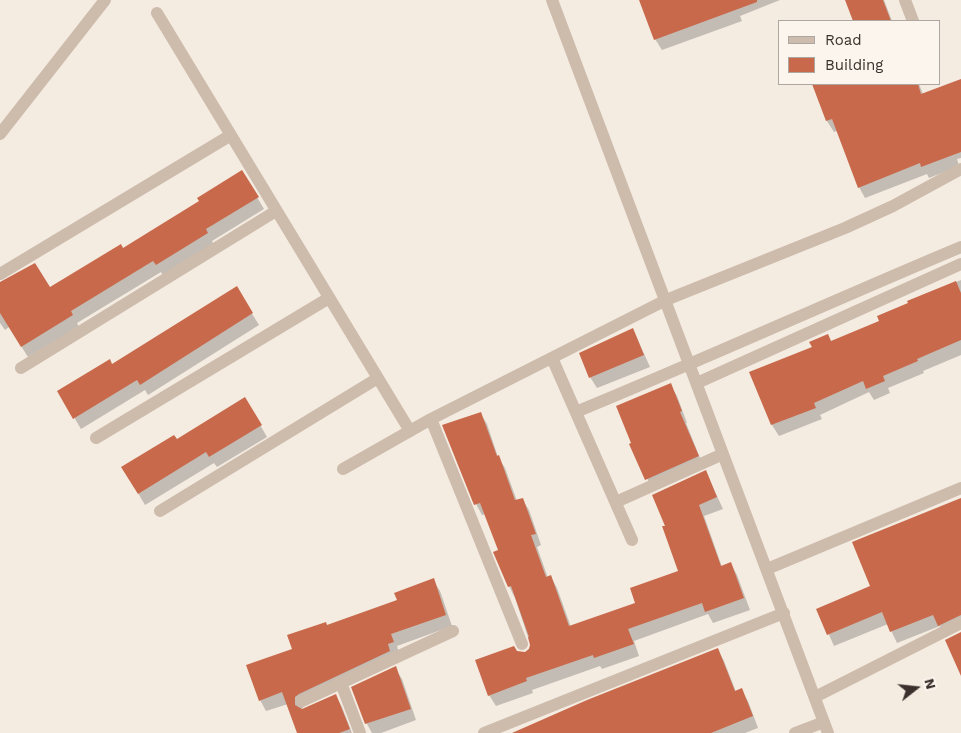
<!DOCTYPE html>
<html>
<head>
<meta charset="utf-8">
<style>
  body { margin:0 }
  #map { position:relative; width:961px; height:733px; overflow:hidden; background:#f4ebe1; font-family:"Work Sans",sans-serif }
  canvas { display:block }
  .legend { position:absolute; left:778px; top:20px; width:162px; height:65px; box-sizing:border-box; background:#fbf5ee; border:1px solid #aea6a0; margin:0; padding:6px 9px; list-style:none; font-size:15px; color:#3b302b }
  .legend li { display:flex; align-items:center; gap:10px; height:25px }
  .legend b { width:25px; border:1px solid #aea6a0 }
  .north { position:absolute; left:891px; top:663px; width:50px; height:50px; -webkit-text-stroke:4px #fbf5ee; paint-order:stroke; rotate:74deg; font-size:14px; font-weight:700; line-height:20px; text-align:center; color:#3b302b }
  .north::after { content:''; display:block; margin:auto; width:18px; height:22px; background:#3b302b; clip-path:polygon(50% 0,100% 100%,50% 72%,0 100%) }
</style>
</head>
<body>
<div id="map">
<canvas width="961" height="733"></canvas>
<ul class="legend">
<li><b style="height:6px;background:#cdbbac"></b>Road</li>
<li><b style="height:14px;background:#c8694b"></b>Building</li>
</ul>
<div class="north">N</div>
</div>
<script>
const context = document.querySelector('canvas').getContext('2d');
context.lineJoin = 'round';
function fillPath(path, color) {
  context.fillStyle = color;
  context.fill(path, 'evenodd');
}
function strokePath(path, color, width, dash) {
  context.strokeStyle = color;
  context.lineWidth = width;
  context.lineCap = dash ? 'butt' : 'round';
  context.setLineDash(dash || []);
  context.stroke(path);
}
const shadow = new Path2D(`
  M641,0h139l-40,16 2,5 -80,29 -7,-11z
  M847,0h37l8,21h-37z
  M961,80v78l-4,1 2,7 -30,12 -2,-4 -62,24 -6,-11 -22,-56 -3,1 -7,-11 -14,-37h106l4,10z
  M242,172l22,37 -52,32 2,4 -51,31 -2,-4 -84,51 2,4 -51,30 -19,-30 -4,3 -5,-7v-40l49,6 74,-39 77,-48z
  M961,280v75l-38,16 1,2 -36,15 2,5 -16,7 -5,-8 -49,23 2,4 -43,17 -7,-11 -21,-52 81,-30 49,-21 28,-18 -1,-3z
  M236,288l23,37 -111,70 -3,-5 -64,39 -22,-37 53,-26z
  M633,329l17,38 -53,21 -7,-11z
  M670,385l7,11 10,27h-1l18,45 -51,23 -22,-47z
  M245,399l22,38 -50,30 -3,-4 -69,42 -22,-38 53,-26z
  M480,413l7,11 11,33 7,11 12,33 5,-2 7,11 12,35 -4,2 11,31 3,-1 6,11 14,39 66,-23 43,-33 -14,-45 40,-54 17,37 -19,7 18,51 9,-3 6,11 13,35 -37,13 -5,-9 -74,27 5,15 -37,13 -2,-3 -68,24 1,3 -37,13 -7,-11 28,-43 8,1 6,-7 -16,-48 -6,-12 -10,-35 -13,-37 -4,1 -6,-11z
  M961,499v129l-15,8 -6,-10 -43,17 -9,-19 -54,22 -16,-36 54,-24z
  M433,580l7,11 12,35 -55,20 2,7 -94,52 -5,6 36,-15 6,11 10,26h-54l-10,-29 -22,7 -6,-11 34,-51 33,-23 72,-25z
  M718,650l6,11 12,31 5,-2 7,11 10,27 -13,5h-223z
  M395,668l7,11 14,41 -35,13h-9l-5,-9 -14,-36z`);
const building = new Path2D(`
  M639,0h118v2l-103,38z
  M845,0h38l8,21h-38z
  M961,79v73l-40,15 -1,-4 -62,25 -26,-69 -6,2 -14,-37h106l3,10z
  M242,170l17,27 -53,32 2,4 -52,32 -3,-4 -82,50 2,4 -52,32 -21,-34v-31l35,-19 15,24 71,-43 2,4 76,-47 -2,-3z
  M956,281l5,12v47l-44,19 1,2 -35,15 2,5 -19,8 -3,-8 -49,22 2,5 -45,17 -22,-53 63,-25 -3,-5 19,-8 3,7 48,-20 -2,-5 31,-13 -1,-2z
  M237,286l16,27 -113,72 -3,-5 -64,39 -16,-28 53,-32 2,5z
  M633,328l11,27 -55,23 -10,-25z
  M671,383l11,28 -2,1 19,44 -54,24 -16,-36 2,-1 -15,-37z
  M245,397l17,28 -53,32 -3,-5 -68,42 -17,-27 53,-32 3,4z
  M481,412l16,44 2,-1 16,45 8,-2 13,36 -5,1 15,42 5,-2 18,51 66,-23 -5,-15 48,-17 -16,-45h3l-13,-31 54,-25 11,27 -18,8 22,61 10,-4 13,36 -39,14 -3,-9 -74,26 6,15 -40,14 -1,-3 -67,23 1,3 -39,15 -13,-36 39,-14 3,5 8,1 4,-3 1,-4 -2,-8h1l-18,-51 -3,1 -15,-35 5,-2 -18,-47 -6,2 -32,-80z
  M961,498v117l-23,11 -5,-11 -43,17 -8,-20 -55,23 -11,-26 54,-23 -18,-44z
  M434,578l12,37 -55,19 3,8 -6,2 2,7 -91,43 -4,3v8l7,4 34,-15 14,35 -11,4h-42l-15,-41 -23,9 -13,-36 46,-16 -5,-14 39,-13 1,3 70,-25 -3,-7z
  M961,632v44l-16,-36z
  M718,648l17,43 7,-3 11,28 -42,17h-199l75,-33z
  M396,666l15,43 -46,15 -14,-37z`);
const minor = new Path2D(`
  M552,0l276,733
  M905,0l8,21
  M157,13l253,418
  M0,134l105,-134
  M0,274l231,-139
  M552,358l80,182
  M21,368l255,-157
  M697,383l264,-119
  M576,412c129,-53 256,-111 385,-165
  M431,419l91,225
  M96,438l233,-140
  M343,469l88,-50 235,-119 179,-72 48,-22 68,-37
  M616,502l107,-48
  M160,511l218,-133
  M767,569l194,-81
  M341,683l19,50
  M815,697l146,-74
  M302,701l151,-70
  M484,733l300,-120
  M795,733l29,-11`);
fillPath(shadow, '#0003');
fillPath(building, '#c8694b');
strokePath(minor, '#cdbbac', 12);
</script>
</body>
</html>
